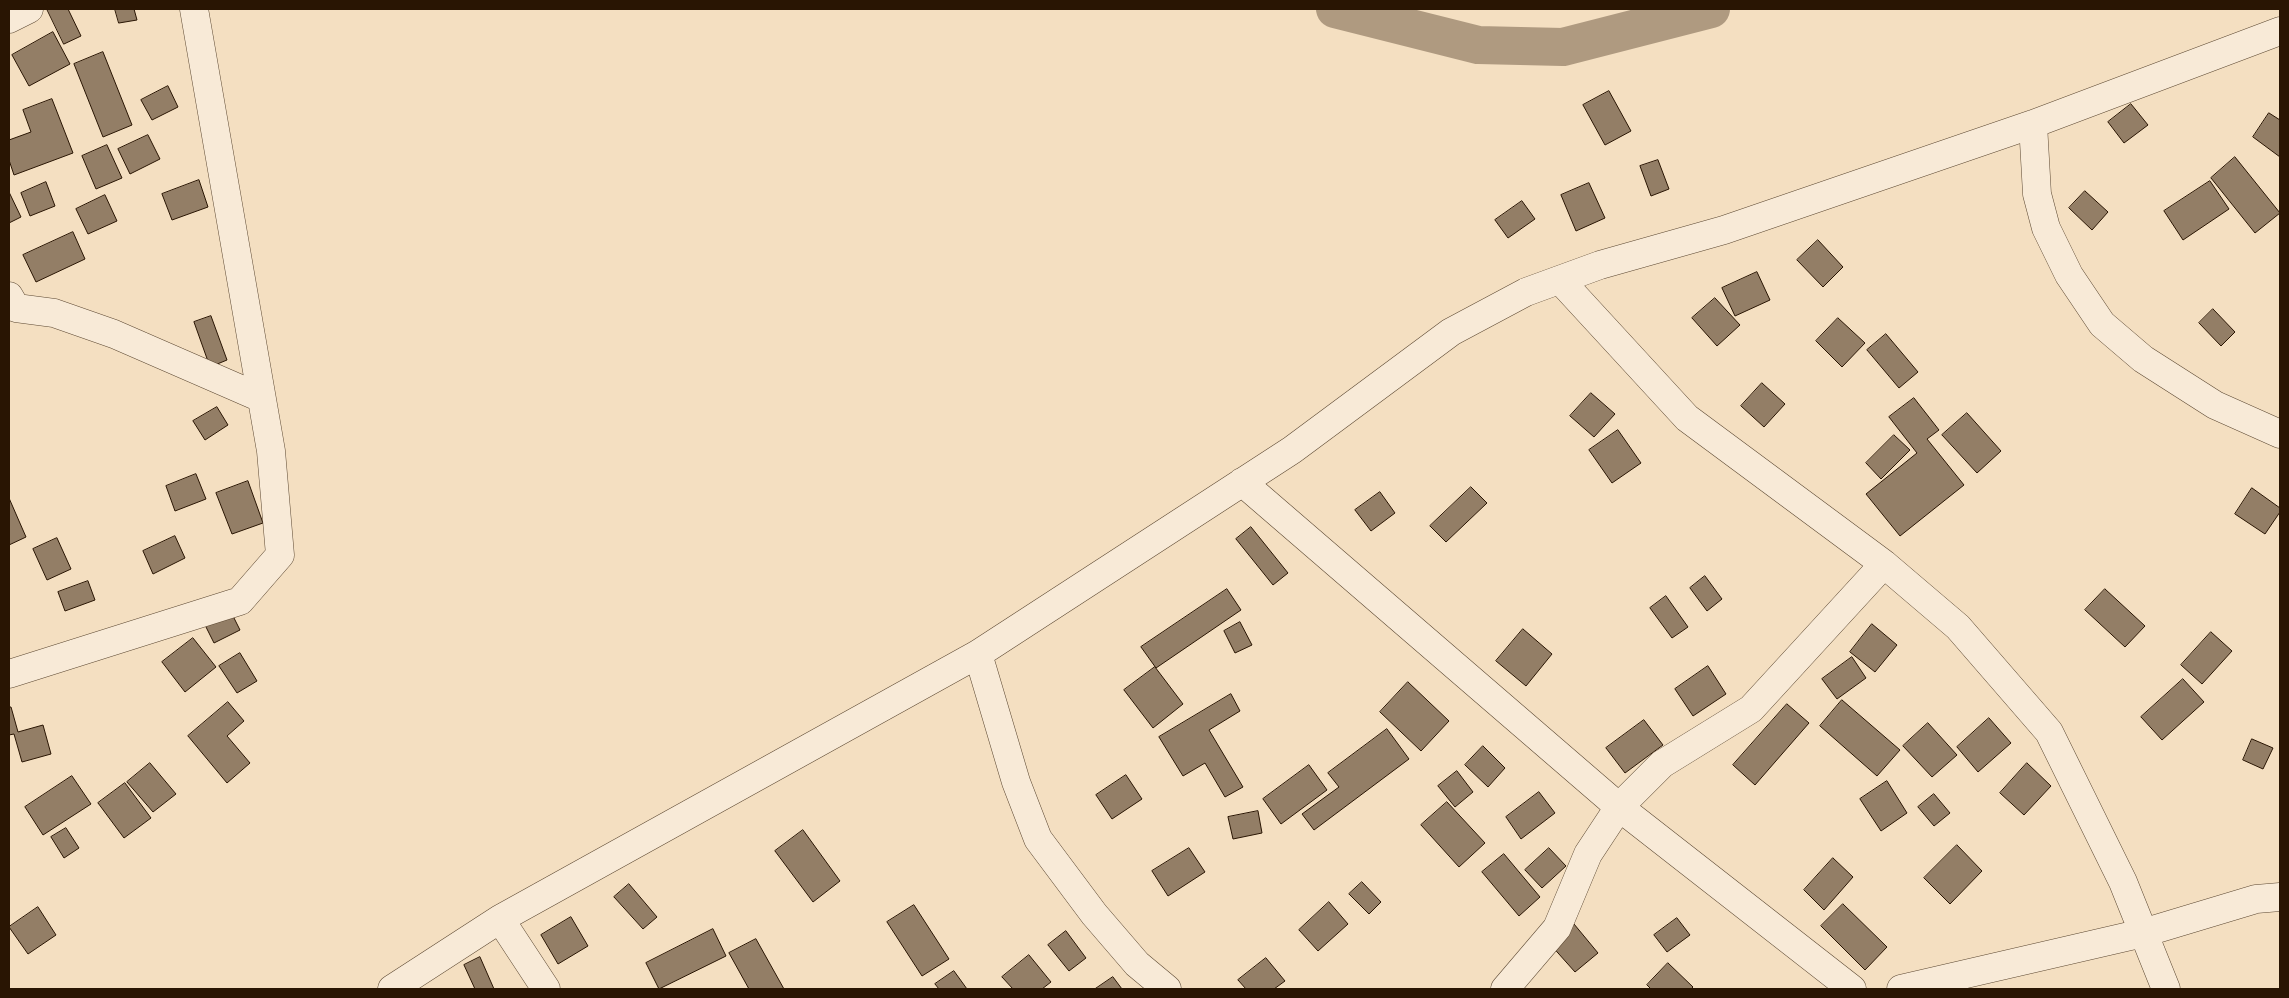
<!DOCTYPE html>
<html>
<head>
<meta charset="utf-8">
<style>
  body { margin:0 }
  #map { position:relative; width:2289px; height:998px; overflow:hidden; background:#f4dfc1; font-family:"IM FELL Great Primer",serif }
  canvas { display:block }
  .frame { position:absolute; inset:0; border:10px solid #291503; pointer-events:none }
</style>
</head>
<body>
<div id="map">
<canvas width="2289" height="998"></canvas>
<div class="frame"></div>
</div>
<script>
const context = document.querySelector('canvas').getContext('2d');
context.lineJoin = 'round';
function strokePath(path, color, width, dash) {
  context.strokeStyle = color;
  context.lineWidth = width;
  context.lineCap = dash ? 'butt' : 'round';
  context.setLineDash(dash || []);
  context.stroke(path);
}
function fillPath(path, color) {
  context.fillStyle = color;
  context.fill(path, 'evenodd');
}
const canal = new Path2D(`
  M1335,9l143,36 85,2 148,-38`);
const building = new Path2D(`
  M47,9h21l13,27 -17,8z
  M115,9h19l3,11 -18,3z
  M53,32l17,32 -41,22 -17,-31z
  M103,52l29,73 -29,12 -29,-73z
  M168,86l10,21 -26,13 -11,-20z
  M1609,91l22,40 -26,14 -22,-40z
  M52,99l21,54 -59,22 -5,-15v-20l22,-8 -8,-22z
  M2131,104l17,21 -24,18 -16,-21z
  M2269,113l11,7v37l-27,-20z
  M148,135l12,24 -30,15 -12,-25z
  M107,145l15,33 -26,11 -14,-33z
  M2235,157l45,56 -25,20 -44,-55z
  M1658,160l11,29 -18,7 -11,-30z
  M199,180l9,27 -36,13 -10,-26z
  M2210,181l19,28 -46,31 -19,-29z
  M46,182l9,24 -25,10 -9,-23z
  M1589,183l16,35 -29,13 -15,-36z
  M2085,191l23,21 -16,18 -23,-22z
  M9,192l12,25 -12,6z
  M105,195l12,26 -29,13 -12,-25z
  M1522,201l13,18 -27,19 -13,-18z
  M73,232l12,27 -49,23 -13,-27z
  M1818,240l25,27 -20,20 -26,-27z
  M1757,272l13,28 -35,16 -13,-28z
  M1715,298l25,27 -23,21 -25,-28z
  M2213,309l22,23 -14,14 -22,-23z
  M211,316l16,44 -17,7 -16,-45z
  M1838,318l27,25 -23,24 -26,-26z
  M1886,334l32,38 -19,16 -32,-38z
  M1762,383l23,21 -21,23 -23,-21z
  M1591,393l24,21 -21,23 -24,-21z
  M1914,398l25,32 -12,9 37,46 -64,51 -34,-42 51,-41 -28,-36z
  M217,407l11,18 -23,15 -12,-19z
  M1967,413l34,38 -24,22 -35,-38z
  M1618,430l23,33 -29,20 -23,-33z
  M1894,435l16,15 -29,29 -15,-16z
  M196,474l10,25 -31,12 -9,-25z
  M248,481l15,42 -31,11 -16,-41z
  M1471,487l16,16 -41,39 -16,-16z
  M2252,488l28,20v4l-15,22 -30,-20z
  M1380,492l15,21 -24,18 -16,-21z
  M9,498l17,39 -17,8z
  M1251,527l37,46 -15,12 -37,-46z
  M175,536l10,22 -32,16 -10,-23z
  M57,538l14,31 -24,11 -14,-31z
  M1705,576l17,23 -15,12 -17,-23z
  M88,581l7,19 -30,11 -7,-19z
  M1227,589l14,21 -85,58 -15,-21z
  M2105,589l40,37 -20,21 -40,-37z
  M1666,596l22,31 -16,11 -22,-30z
  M228,606l12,24 -26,13 -12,-24z
  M1240,622l12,23 -17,8 -11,-22z
  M1872,624l25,21 -22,27 -25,-20z
  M1523,629l29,25 -26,32 -30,-25z
  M2211,632l21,19 -30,33 -21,-19z
  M193,638l23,29 -31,25 -23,-30z
  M240,653l17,28 -20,12 -18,-27z
  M1852,657l14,21 -29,21 -15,-20z
  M1708,666l18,28 -33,22 -18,-27z
  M1155,667l28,37 -30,24 -29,-38z
  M2183,679l21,23 -42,38 -21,-23z
  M1408,682l41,39 -28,30 -41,-39z
  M1231,694l9,17 -31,19 34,57 -18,10 -20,-34 -22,13 -24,-39z
  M1842,700l58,50 -23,26 -57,-50z
  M228,702l16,19 -17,15 23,27 -23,20 -39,-47z
  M1787,704l22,19 -54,62 -22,-20z
  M9,707h2l7,25 25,-7 8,29 -29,8 -8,-28 -5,1z
  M1989,718l22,25 -33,29 -21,-25z
  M1644,720l19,25 -38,28 -19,-25z
  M1928,723l29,32 -25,22 -29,-31z
  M1387,729l22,30 -95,71 -12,-16 37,-27 -11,-14z
  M2252,739l21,9 -10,21 -20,-9z
  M1483,746l22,22 -17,19 -23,-22z
  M150,763l26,31 -23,18 -26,-30z
  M2027,763l24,23 -27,29 -24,-22z
  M1309,765l18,25 -46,34 -18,-25z
  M1457,771l16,21 -18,15 -17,-21z
  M1126,775l16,24 -30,20 -16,-24z
  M72,776l19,28 -48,31 -18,-28z
  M1887,781l20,32 -26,18 -21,-32z
  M125,783l26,35 -27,20 -26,-35z
  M1539,792l16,21 -34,26 -15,-22z
  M1934,794l16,19 -16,13 -16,-19z
  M1447,802l38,41 -26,24 -38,-42z
  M1258,811l4,22 -29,6 -5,-22z
  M66,828l13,20 -15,10 -13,-21z
  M803,830l37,51 -27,21 -38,-51z
  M1957,845l25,26 -32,33 -26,-26z
  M1189,848l16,24 -37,24 -16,-25z
  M1549,848l17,18 -24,22 -17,-18z
  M1504,854l36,43 -21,19 -37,-44z
  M1833,858l20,19 -29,33 -20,-20z
  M1362,882l19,20 -12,12 -20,-20z
  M629,884l28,33 -14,12 -29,-32z
  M1329,902l19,22 -30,27 -19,-21z
  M1843,904l44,43 -22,23 -44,-44z
  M914,905l35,54 -27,17 -35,-54z
  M38,907l18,28 -28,19 -19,-27z
  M571,917l17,29 -30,18 -17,-29z
  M1677,918l13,17 -23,17 -13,-17z
  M1574,924l24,29 -23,19 -25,-28z
  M713,929l13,27 -67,33 -13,-26z
  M1066,931l20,27 -17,13 -21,-26z
  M756,939l28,50h-35l-20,-36z
  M1029,955l22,27 -9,7h-29l-11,-12z
  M480,957l14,32h-19l-11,-24z
  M1266,958l19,23 -11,8h-28l-8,-9z
  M1668,963l25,24 -2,2h-40l-4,-4z
  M954,971l13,18h-28l-4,-5z
  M1113,977l9,12h-27z`);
const street = new Path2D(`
  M9,19l20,-10
  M2033,124l4,70 9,34 23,47 33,49 41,35 72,46 65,29
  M1560,280l127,138 197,146 74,63 91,105 74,150 43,107
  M9,296l7,12 38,5 60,21 147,64
  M1242,482l377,325 233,182
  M978,654l38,128 22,57 56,75 43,50 30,25
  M9,674l231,-73 40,-46 -9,-104 -77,-442
  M500,919l46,70
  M392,989l108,-70 478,-265 314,-204 159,-118 75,-40 74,-27 124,-35 309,-106 247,-93
  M1505,989l52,-61 31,-74 31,-47 43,-43 89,-55 133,-145
  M1901,989l242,-56 113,-34 24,-2`);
strokePath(canal, '#af9a80', 38);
fillPath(building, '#937e66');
strokePath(building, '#291503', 1);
strokePath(street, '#5c4832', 29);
strokePath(street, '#f8ead7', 28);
</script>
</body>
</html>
